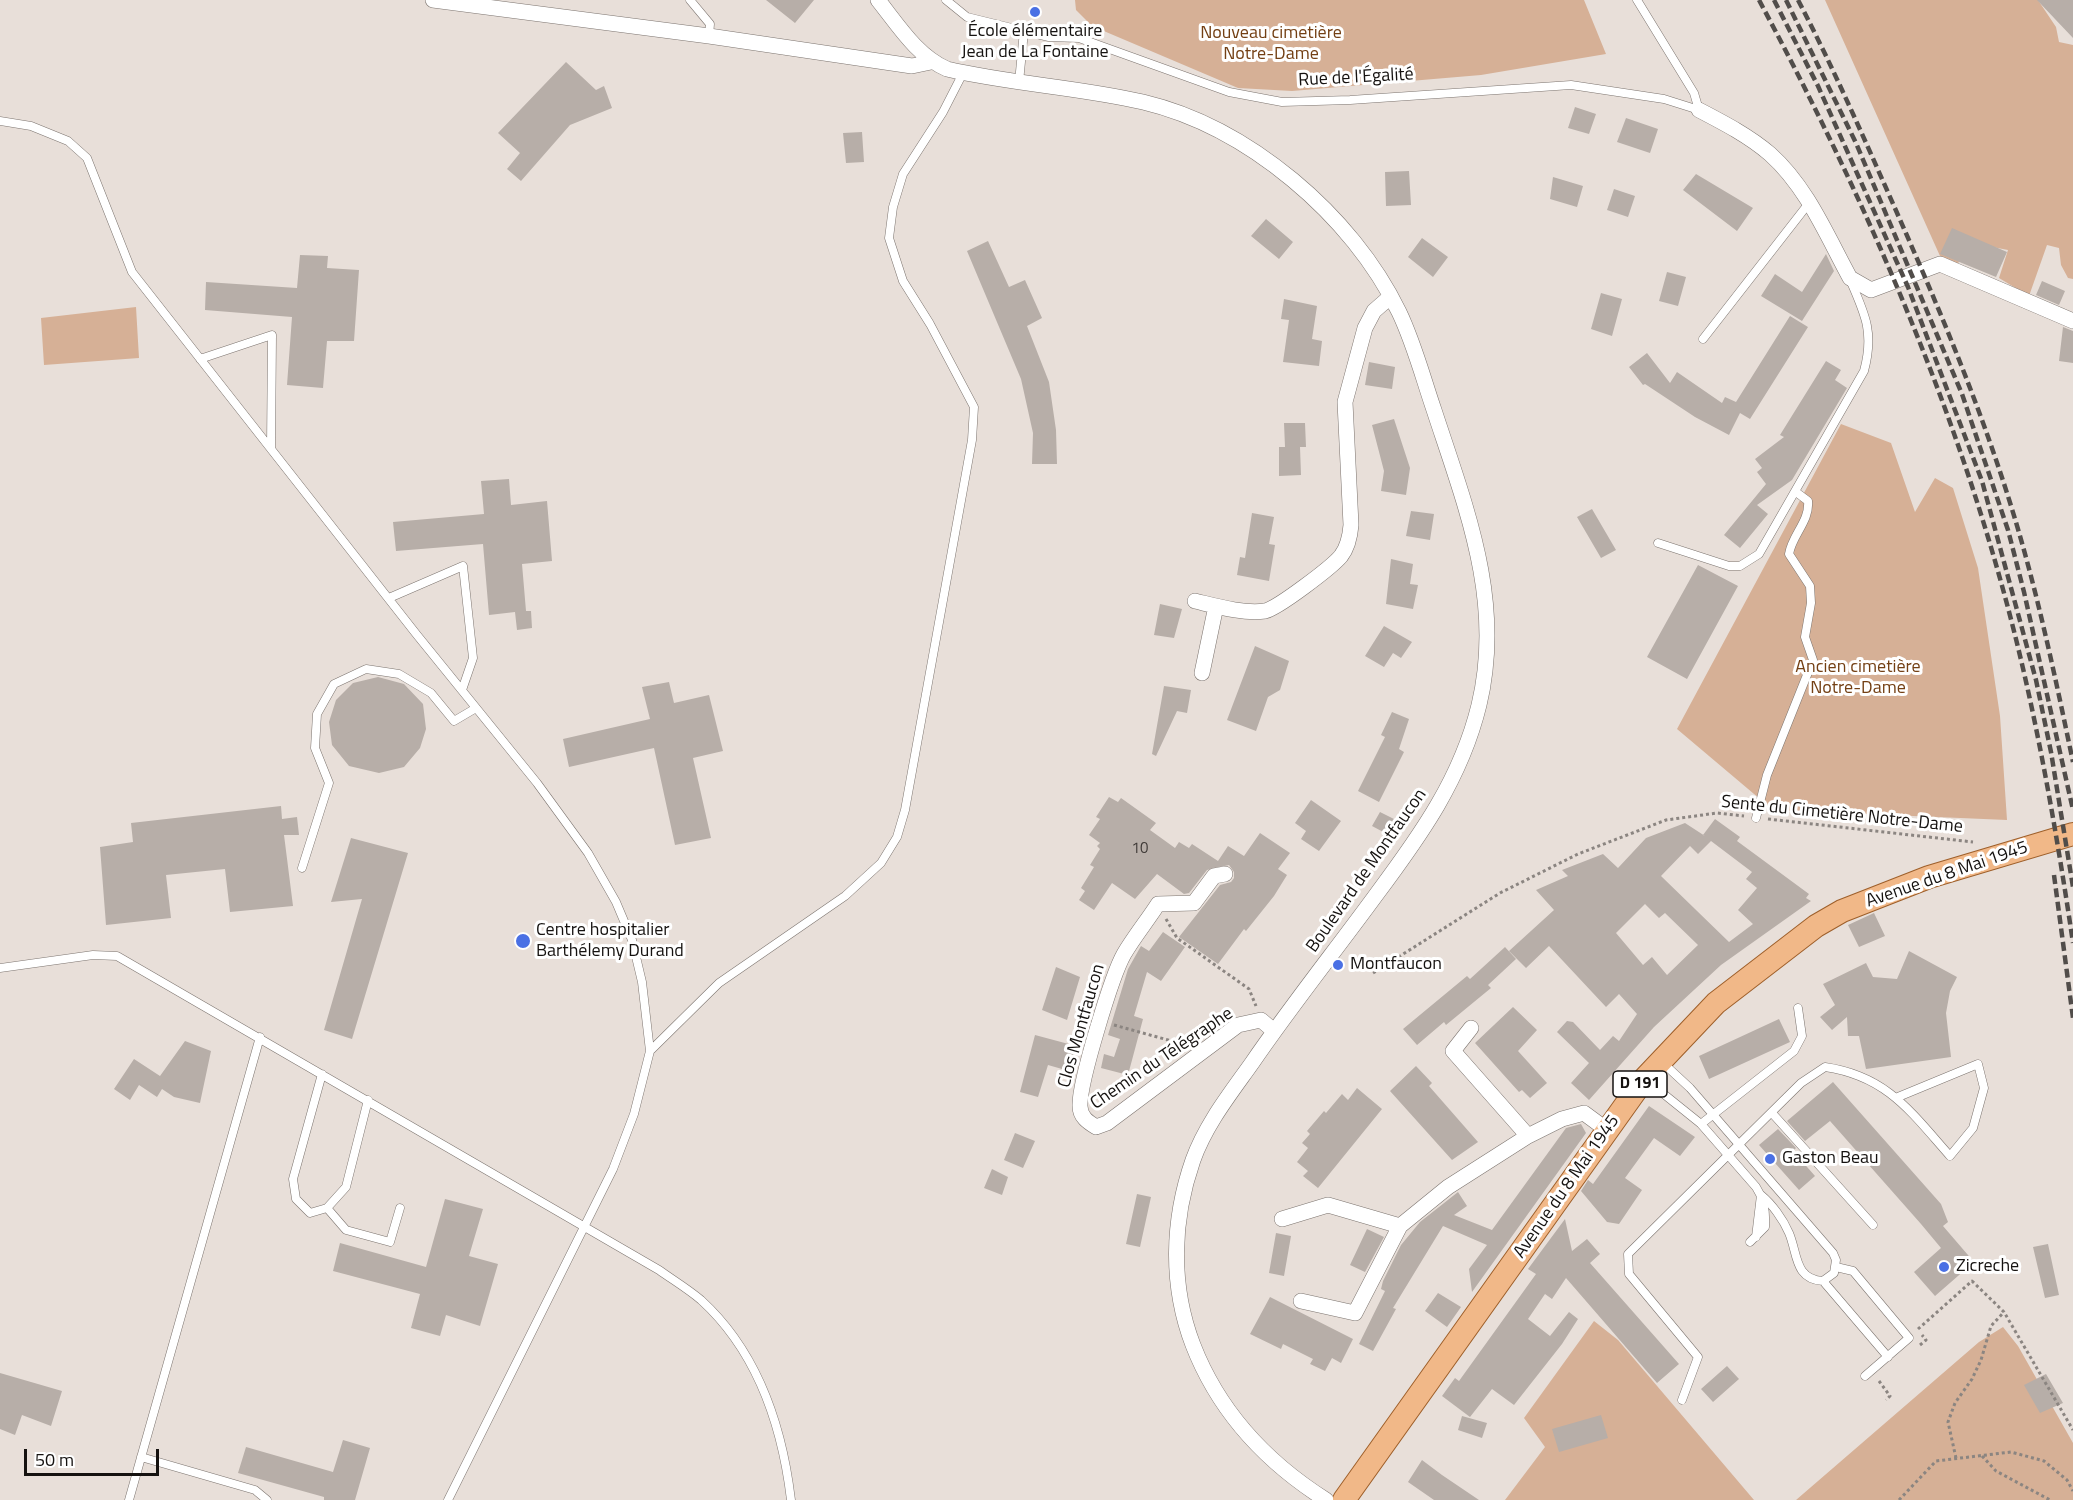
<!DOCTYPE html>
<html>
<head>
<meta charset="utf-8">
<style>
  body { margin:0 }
  #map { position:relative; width:2073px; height:1500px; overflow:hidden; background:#e8dfd9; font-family:"Titillium Web",sans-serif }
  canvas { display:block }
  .scale { position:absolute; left:24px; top:1449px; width:135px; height:27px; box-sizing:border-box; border:3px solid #151210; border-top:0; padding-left:8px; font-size:18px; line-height:21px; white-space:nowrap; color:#151210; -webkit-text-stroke:4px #fff; paint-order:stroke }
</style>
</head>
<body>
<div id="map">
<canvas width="2073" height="1500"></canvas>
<div class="scale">50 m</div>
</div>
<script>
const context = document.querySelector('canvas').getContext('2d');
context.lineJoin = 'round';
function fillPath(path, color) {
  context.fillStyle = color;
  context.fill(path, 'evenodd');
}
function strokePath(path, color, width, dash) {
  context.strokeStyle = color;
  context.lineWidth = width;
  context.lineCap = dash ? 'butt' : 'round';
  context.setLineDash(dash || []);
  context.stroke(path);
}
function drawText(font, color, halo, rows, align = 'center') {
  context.font = font + ' "Titillium Web",sans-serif';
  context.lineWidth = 6;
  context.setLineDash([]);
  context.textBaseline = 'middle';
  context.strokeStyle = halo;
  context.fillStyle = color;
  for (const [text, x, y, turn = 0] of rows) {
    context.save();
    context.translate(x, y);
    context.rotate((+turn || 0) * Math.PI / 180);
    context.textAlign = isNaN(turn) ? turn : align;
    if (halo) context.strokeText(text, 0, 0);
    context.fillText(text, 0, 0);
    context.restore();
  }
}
const green = new Path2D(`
  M1075,0h509l22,54 -125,21 -189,16 -54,-3 -146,-62 -16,-16z
  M1825,0h213l18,27 3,15 14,3v234l-5,-1 -7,-13 -2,-17 -12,-3 -18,51 -30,-18 9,-28 -42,-8 -8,22 -18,-8z
  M136,307l3,51 -95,7 -3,-47z
  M1841,424l50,19 24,69 20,-34 18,10 25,80 22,148 7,104 -234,-10 -96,-81z
  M1594,1321l24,19 136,160h-249l40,-53 -21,-29z
  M2003,1327l15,19 55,97v57h-277l183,-158z`);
const building = new Path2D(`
  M766,0h48l-19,23z
  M2037,0h36v38z
  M566,62l30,28 8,-4 8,22 -42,17 -49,56 -14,-12 13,-16 -22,-20z
  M1575,107l21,7 -7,20 -21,-6z
  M1626,118l32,11 -8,24 -33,-11z
  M862,132l2,30 -18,1 -3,-30z
  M1409,171l2,34 -25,1 -1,-34z
  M1696,174l57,34 -16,23 -54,-41z
  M1553,177l30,9 -6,21 -27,-8z
  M1614,189l21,7 -7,21 -21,-7z
  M1266,219l27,23 -14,17 -28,-23z
  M1952,228l55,24 -11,25 -56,-23z
  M1422,238l26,19 -15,20 -25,-20z
  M988,241l21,46 16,-7 17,38 -15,8 22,56 7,48 1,34h-25l1,-31 -12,-54 -54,-128z
  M1826,254l8,17 -32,50 -41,-25 14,-22 27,18z
  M300,255l28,1 -1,12 32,2 -5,71h-27l-4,47 -36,-3 5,-68 -87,-7 1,-28 91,6z
  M1667,272l19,5 -8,29 -19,-5z
  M2042,281l23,10 -6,14 -23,-10z
  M1601,293l21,6 -10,37 -21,-7z
  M1284,299l33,7 -5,33 10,2 -3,25 -36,-4 6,-42 -8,-1z
  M1790,316l18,11 -58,92 -10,-6 -11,22 -34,-18 -50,-33 -2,1 -14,-18 18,-14 23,30 7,-11 45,31 3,-6 11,5z
  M2063,327l10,4v32l-14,-2z
  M1826,361l15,9 -6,10 12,8 -55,92 -35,25 11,9 -28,34 -16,-13 42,-51 -9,-12 5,-4 -7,-9 29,-22 -4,-2z
  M1369,362l26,5 -3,22 -27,-4z
  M1394,419l16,49 -4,27 -25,-4 3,-20 -12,-46z
  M1284,423h21l1,24h-6l1,28 -22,1v-29h6z
  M509,479l2,26 36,-4 5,60 -30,3 4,47h5l1,17 -15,2 -2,-18 -26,3 -6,-71 -87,7 -3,-29 91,-8 -3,-33z
  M1592,509l24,41 -15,8 -24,-41z
  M1411,511l23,3 -4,26 -24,-4z
  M1252,513l22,4 -5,27 6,1 -6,36 -32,-6 3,-18 5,1z
  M1391,559l22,5 -3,20 8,1 -5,24 -27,-5z
  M1698,565l40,21 -51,93 -40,-22z
  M1160,604l22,5 -8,29 -20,-3z
  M1384,626l28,16 -11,16 -8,-5 -9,14 -19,-11z
  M1255,646l34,15 -9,29 -12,7 -12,34 -29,-11z
  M378,677l26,7 19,20 3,25 -6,19 -16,19 -25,6 -30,-7 -17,-21 -3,-23 7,-22 17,-17z
  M669,682l5,21 35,-8 14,56 -30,7 18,80 -36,7 -21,-97 -85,19 -6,-28 87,-20 -8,-32z
  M1164,686l27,4 -4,23 -10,-2 -21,45 -4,-2z
  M1392,712l17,7 -10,30 5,3 -25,50 -21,-11 27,-54 -4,-2z
  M1109,797l9,5 3,-4 35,25 -6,7 25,18 4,-6 10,6 3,-4 26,17 10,-15 16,10 16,-23 30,20 -12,16 9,6 -13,21 -28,35 -2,-2 -26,35 -39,-27 41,-52 11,-3 3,-4v-6l-5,-7 -22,5 -18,23 -5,1 -27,-20 -22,25 -23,-16 -18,27 -15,-10 6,-9 -4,-3 13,-21 -4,-2 10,-16 -3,-3 3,-3 -11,-8 11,-16 -4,-2z
  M1311,800l30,21 -22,30 -18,-12 5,-8 -11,-8z
  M281,806l1,13 15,-2 2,18h-15l9,71 -63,6 -5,-43 -59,6 5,43 -65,7 -6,-78 33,-5 -2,-19z
  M1380,812l14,7 -7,15 -15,-8z
  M1715,819l25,18 -3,4 72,53 -3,4 5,3 -90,64 -67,62 -65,73 -18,-17 18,-20 -32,-31 10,-11 6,1 27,28 13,-14 6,5 18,-27 -18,-20 -13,13 -57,-61 -23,22 -17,-17 45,-41 -18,-20 32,-14 -6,-6 41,-16 15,14 28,-30 39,-15 20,13 -2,-1zM1711,841l41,31 -6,7 11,9 -19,22 15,14 -24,18 -68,-66 29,-30 8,8zM1645,904l14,14 6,-5 33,32 -31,30 -15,-18 -9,8 -27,-32z
  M351,838l57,15 -56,186 -28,-9 38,-131 -31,3z
  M1874,913l11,23 -26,11 -11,-22z
  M1163,932l22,15 -24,34 -14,-9 -13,44 9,3 -15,56 -27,-7 3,-14 10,3 6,-18 -12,-4 20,-66 13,-23 8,5z
  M1505,947l11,12 -28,26 3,3 -45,37 -2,-3 -27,23 -14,-16 64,-53 3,3z
  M1909,951l48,26 -7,14 -4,22 5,44 -85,12 -7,-33h-11l-1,-19 -15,13 -12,-13 15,-12 -12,-21 43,-21 7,14 24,2z
  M1056,967l24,10 -13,43 -25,-10z
  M1513,1007l24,23 -19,21 29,32 -17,15 -8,-8 -3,2 -44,-49z
  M1779,1019l11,23 -81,37 -10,-23z
  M1035,1035l41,11 -7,25 -21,-6 -10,32 -18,-5z
  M185,1041l26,10 -11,52 -26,-6 -12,-8 -5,8 -18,-12 -9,15 -16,-11 20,-30 26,17z
  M1416,1066l16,17 -3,3 49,56 -26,18 -62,-69z
  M1833,1082l108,122 7,18 -5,4 31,36 -39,34 -21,-24 27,-24 -20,-24 -91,-103 -25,20 -18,-20z
  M1357,1088l25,21 -64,79 -15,-12 5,-5 -11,-9 11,-14 -6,-5 8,-9 -3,-3 17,-20 2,2 16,-19 6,6z
  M1649,1106l46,31 -15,19 -26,-18 -29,40 17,12 -23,34 -12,-2 -26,-31 7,-11 5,4z
  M1581,1124l5,9 -114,159 -3,-23 18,-24 -44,-19 -50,82 3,1 -23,42 -14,-7 26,-53 -4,-2 2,-8 18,-36 19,-23 38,-30 9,14 -13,9 38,15 74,-102z
  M1778,1129l18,19 -3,3 22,25 -16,14 -40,-45z
  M1015,1133l20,8 -12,27 -19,-8z
  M992,1169l16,8 -6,18 -18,-7z
  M1137,1194l14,3 -11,50 -14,-3z
  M445,1199l38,10 -14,47 29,8 -18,62 -34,-11 -6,21 -29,-8 9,-34 -87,-23 7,-28 86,24z
  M1565,1219l7,32 15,-12 13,15 -10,9 89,101 -22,19 -91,-105 -14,21 -7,-5 -17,25 22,17 19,-24 9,7 -16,25 -48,61 -22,-16 -22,28 -28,-21 13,-18 4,3 77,-107 -8,-5z
  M1367,1229l17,8 -19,35 -15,-7z
  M1276,1233l15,3 -7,40 -15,-3z
  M2048,1244l11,51 -14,3 -12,-51z
  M1438,1293l23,14 -14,20 -22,-16z
  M1270,1297l83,42 -12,24 -9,-5 -7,13 -15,-7 3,-5 -30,-15 -2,5 -31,-15z
  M1727,1366l12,13 -26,23 -12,-13z
  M0,1373l62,18 -11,35 -29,-11 -7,20 -15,-6z
  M2046,1374l17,29 -23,10 -16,-28z
  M1601,1415l7,23 -49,14 -7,-23z
  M1462,1416l25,7 -5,15 -24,-8z
  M343,1440l27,8 -15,52h-31v-3l-86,-24 8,-26 87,25z
  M1422,1460l20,15 37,25h-45l-26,-18z`);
const path = new Path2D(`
  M1768,819l205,23
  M1166,919l11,19 72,51 7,17
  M1373,973l127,-80 78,-39 88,-34 51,-7 27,3
  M1114,1025l72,20
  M1918,1329l54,-48 32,31 69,118
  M1920,1345l6,-5 -4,-5
  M1879,1381l11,15 -4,4
  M1982,1456l14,15 54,29
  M1956,1458l-8,-36 7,-19 17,-24 9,-19 10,-34 13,-14
  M1899,1500l37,-39 75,-9 33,9 23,19 6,11`);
const lane = new Path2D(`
  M690,0l20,24 -1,12
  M946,0l21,17 57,14 -5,51
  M1637,0l57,93 5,17
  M1024,31l25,6 30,1 150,54 53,10 68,-2 221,-15 93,14 35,11
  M0,121l31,5 37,15 19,17 45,114 285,363 120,148 51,70 28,49 16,38 10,42 8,69 -16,63 -21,55 -165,331
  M1703,339l106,-136
  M200,359l72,-24 -1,113
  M1658,543l71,23h11l19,-12 105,-183c10,-37 2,-55 -13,-89
  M389,598l74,-32 10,92 -11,32
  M1756,818l11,-43 46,-115 -8,-23 6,-34 -1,-17 -21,-32c3,-19 21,-33 19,-53l-12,-9
  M302,868l27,-85 -14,-35 2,-34 17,-30 32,-15 33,5 32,19 23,28 22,-13
  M0,968l93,-13 24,1 542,314c14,10 29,19 42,30 57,52 81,125 90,200
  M650,1051l69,-68 126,-87 36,-33 16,-26 8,-27 67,-370 2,-33 -44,-83 -27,-43 -14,-43 4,-31 10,-33 40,-62 20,-39
  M1663,1063l27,25 143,165 3,7 -2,13 -11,8c-29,-2 -25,-27 -34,-48 -6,-14 -17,-29 -28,-38l-5,42
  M322,1074l-29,105 3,20 14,14 17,-5 19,-21 22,-87
  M1645,1079l56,45 55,63c8,12 10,25 9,40l-15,15
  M1772,1113l101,112
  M1701,1124l93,-73 8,-15 -4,-28
  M327,1208l19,22 44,12 10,-34
  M1836,1267l17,4 56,67 -44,38
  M1823,1281l65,76
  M1682,1400l16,-43 -69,-83 -1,-20 173,-171 24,-16c62,9 86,45 125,89l23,-28 11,-40 -6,-24 -80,33
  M141,1457l114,33 12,10
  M129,1500l131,-463`);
const street = new Path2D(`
  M433,0l276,36 203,30 19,-4
  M878,0c20,25 39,56 69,69 64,15 131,18 196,33 105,25 209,113 256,210 15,31 24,66 35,98 32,98 70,191 45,295 -18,74 -59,131 -103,190 -41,56 -85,111 -124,168 -22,31 -46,61 -59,97 -21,60 -23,125 0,185 26,67 73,117 133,155
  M1699,110c25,13 50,26 71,44 37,33 57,82 80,124l21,12 69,-26 133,57
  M1195,601c21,5 48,13 70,10 13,-3 67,-44 76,-55 7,-9 9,-19 10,-31l-6,-123 20,-74 9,-17 16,-14
  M1202,673l14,-67
  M1225,874l-11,2 -20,27 -36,1c-11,17 -24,33 -34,50 -12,21 -45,129 -44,152 0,11 8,16 16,21l11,-4 131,-98 23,-5 13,11
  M1471,1028l-18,23 75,85 34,-17 22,-6 23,17
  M1282,1219l46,-14 72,21
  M1301,1301l54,12 45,-87 48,-39 80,-51`);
const primary = new Path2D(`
  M1344,1500l300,-421 72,-76 100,-77 26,-15 87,-34 144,-43`);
const rail = new Path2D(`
  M1759,0c101,189 189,387 245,593 31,113 52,235 69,350
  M1774,0l44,86 90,201 74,194 54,199 15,72 22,135
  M1786,0l70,143 106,251 46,136 16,62 49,218
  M1798,0c35,67 65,136 96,206 45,102 89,206 121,313 24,80 41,162 58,243
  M2054,875l19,143`);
const markers = [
  [1035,12,6,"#4a70e4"],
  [523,941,8,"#4a70e4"],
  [1338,965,6,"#4a70e4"],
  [1770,1159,6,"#4a70e4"],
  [1944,1267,6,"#4a70e4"]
];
const numberNames = [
  ["10",1140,849]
];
const shields = [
  [1640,1084,54]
];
const shieldNames = [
  ["D 191",1640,1084]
];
const poiNames = [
  ["École élémentaire",1035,32,"center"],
  ["Jean de La Fontaine",1035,53,"center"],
  ["Centre hospitalier",536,931],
  ["Barthélemy Durand",536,952],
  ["Montfaucon",1350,965],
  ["Gaston Beau",1782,1159],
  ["Zicreche",1956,1267]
];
const parkNames = [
  ["Nouveau cimetière",1271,34],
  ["Notre-Dame",1271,55],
  ["Ancien cimetière",1858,668],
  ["Notre-Dame",1858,689]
];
const streetNames = [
  ["Rue de l'Égalité",1356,78,-3],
  ["Sente du Cimetière Notre-Dame",1842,815,6],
  ["Boulevard de Montfaucon",1367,871,-55],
  ["Avenue du 8 Mai 1945",1947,875,-19],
  ["Clos Montfaucon",1082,1026,-74],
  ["Chemin du Télégraphe",1162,1059,-34],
  ["Avenue du 8 Mai 1945",1567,1187,-55]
];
fillPath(green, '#d6b096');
fillPath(building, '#b7aea8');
strokePath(lane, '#7c746f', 9);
strokePath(street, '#7c746f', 16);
strokePath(primary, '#9e5f2a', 24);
strokePath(path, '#8b8581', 3, [3, 3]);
strokePath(lane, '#fff', 8);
strokePath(street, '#fff', 15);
strokePath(primary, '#f1b888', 22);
strokePath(rail, '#514d4a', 4.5, [9, 4.5]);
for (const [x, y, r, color] of markers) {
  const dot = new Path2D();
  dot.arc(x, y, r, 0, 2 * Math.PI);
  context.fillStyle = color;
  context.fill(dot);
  strokePath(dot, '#fff', 2);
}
drawText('15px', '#3e3936', null, numberNames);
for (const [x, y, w] of shields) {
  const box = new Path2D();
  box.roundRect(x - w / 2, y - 13, w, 26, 4.5);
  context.fillStyle = '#fff';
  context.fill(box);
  strokePath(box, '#151210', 1.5);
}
drawText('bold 16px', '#151210', null, shieldNames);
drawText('18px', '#151210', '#fff', poiNames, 'left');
drawText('18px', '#733f13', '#fff', parkNames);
drawText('18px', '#151210', '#fff', streetNames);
</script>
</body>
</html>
